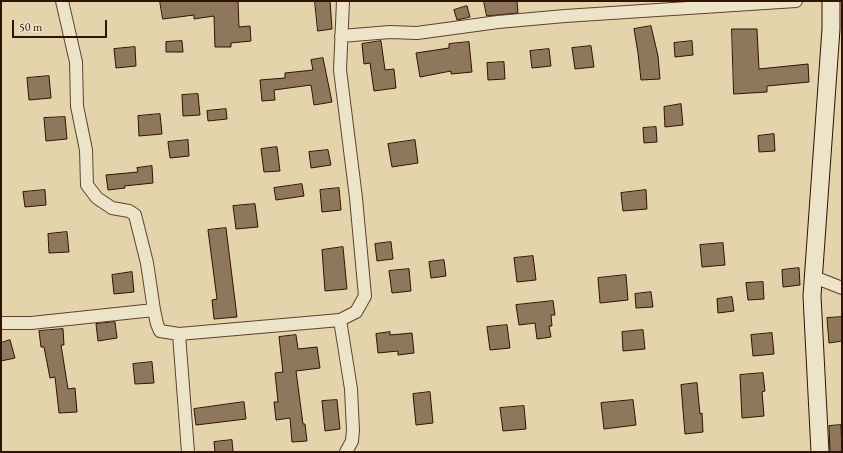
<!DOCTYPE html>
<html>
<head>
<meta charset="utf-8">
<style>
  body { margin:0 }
  #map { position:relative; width:843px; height:453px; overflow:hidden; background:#e4d4ab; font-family:"EB Garamond",serif }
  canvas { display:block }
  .frame { position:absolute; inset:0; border:2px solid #311205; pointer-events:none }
  .scale { position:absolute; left:12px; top:20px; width:95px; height:18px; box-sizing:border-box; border:2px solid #311205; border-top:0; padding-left:5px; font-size:12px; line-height:14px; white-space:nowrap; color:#311205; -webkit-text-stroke:3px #ede3c8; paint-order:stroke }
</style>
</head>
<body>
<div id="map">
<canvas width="843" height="453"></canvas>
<div class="frame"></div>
<div class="scale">50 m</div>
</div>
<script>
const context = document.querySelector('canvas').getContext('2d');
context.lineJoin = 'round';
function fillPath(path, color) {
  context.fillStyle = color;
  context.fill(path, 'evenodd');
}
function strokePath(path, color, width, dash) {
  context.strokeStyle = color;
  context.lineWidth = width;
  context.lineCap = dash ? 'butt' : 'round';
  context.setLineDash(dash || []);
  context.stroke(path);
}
const building = new Path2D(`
  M160,1h78l1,26 11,-1 1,15 -20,2v4h-16l-1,-31 -20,3v-4l-31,4z
  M315,1h15l2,28 -14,2z
  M484,1h33l1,12 -31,3z
  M467,6l3,11 -13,3 -3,-10z
  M651,26l7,30 2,23 -19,1 -3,-27 -4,-24z
  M732,29h25l2,40 49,-5 1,18 -42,4v6l-33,2z
  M182,41l1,11h-17v-10z
  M381,41l4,29 9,-1 2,19 -22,3 -4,-28 -6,1 -2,-20z
  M692,41l1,14 -18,2 -1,-14z
  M469,42l3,30 -21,2v-3l-31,6 -4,-24 33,-5v-4z
  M591,46l3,21 -19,2 -3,-21z
  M135,47l1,19 -20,2 -2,-19z
  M549,49l2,17 -19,2 -2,-17z
  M323,58l9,44 -18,3 -3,-20 -37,5 1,10 -13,1 -2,-21 25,-2v-5l28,-3 -2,-10z
  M504,62l1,17 -17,1 -1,-17z
  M49,76l2,22 -22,2 -2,-22z
  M198,94l2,21 -17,1 -1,-21z
  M681,104l2,21 -18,2 -1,-20z
  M226,109l1,10 -19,2 -1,-10z
  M160,114l2,20 -23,2 -1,-20z
  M65,117l2,22 -21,2 -2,-23z
  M656,127l1,15 -13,1 -1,-15z
  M774,134l1,17 -16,1 -1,-16z
  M188,140l1,16 -19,2 -2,-16z
  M415,140l3,23 -26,4 -4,-23z
  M277,147l3,24 -16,1 -3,-23z
  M328,150l3,15 -20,3 -2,-16z
  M152,166l1,17 -29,3 1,2 -17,2 -2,-15 32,-3 -1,-4z
  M302,184l2,12 -28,4 -2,-12z
  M339,188l2,22 -19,2 -2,-22z
  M45,190l1,15 -21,2 -2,-15z
  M646,190l1,19 -24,2 -2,-18z
  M255,204l3,23 -22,2 -3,-23z
  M226,228l11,89 -23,2 -2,-19 5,-1 -9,-69z
  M67,232l2,20 -20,1 -1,-19z
  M391,242l2,17 -16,2 -2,-17z
  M723,243l2,22 -23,2 -2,-22z
  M343,247l4,42 -22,2 -3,-41z
  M533,256l3,24 -19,2 -3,-24z
  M444,260l2,16 -15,2 -2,-16z
  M799,268l1,17 -17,2 -1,-17z
  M409,269l2,22 -19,2 -3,-22z
  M132,272l2,20 -20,2 -2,-19z
  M626,275l2,25 -28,3 -2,-25z
  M763,282l1,17 -16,1 -2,-17z
  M651,292l2,15 -17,1 -1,-14z
  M732,297l2,14 -16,2 -1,-14z
  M553,301l2,14h-4l1,11h-3l2,11 -14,2 -2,-16 -16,2 -3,-20z
  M842,317v24l-13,2 -2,-25z
  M115,322l2,16 -19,3 -2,-17z
  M507,325l3,23 -20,2 -3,-23z
  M63,329l1,16h-3l7,44 7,-1 2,24 -18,1 -4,-36 -5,1 -6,-31h-3l-2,-16z
  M643,330l2,19 -22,2 -1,-19z
  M390,332v3l22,-2 2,20 -16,2v-4l-20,2 -2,-19z
  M772,333l2,21 -21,2 -2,-21z
  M296,335l2,14 19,-2 3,21 -24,3 7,53h2l2,17 -15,1 -2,-24 -14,2 -2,-18h4l-3,-29 8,-1 -4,-35z
  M10,340l5,18 -14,3v-18z
  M152,362l2,21 -19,1 -2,-20z
  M763,373l2,18 -3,1 2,24 -22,2 -2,-43z
  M697,383l3,31 2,-1 1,19 -18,2 -4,-49z
  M430,392l3,31 -17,2 -3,-31z
  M337,400l3,29 -15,2 -3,-30z
  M633,400l3,25 -32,4 -3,-26z
  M244,402l2,17 -50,6 -2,-16z
  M524,406l2,23 -23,2 -3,-23z
  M841,425l1,27h-12l-1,-26z
  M232,440l1,12h-18l-1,-10z`);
const street = new Path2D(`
  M341,36l49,-4 27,1 81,-11 67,-6 231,-15
  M814,277l28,11
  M154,310l3,14 3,7 19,3 161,-14 16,-8 9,-16 -9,-98 -16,-128 3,-69
  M340,320l11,69 2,41 -1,11 -6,11
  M1,323h30l123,-13 -7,-47 -12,-48 -6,-4 -17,-3 -15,-10 -10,-13 -1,-35 -9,-44 -1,-44 -14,-61
  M179,334l9,118`);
const secondary = new Path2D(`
  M820,452l-8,-156 19,-267v-28`);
fillPath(building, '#8e775b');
strokePath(building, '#311205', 1);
strokePath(street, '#5e422e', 14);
strokePath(secondary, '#311205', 19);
strokePath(street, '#ede3c8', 12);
strokePath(secondary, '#ede3c8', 17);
</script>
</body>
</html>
